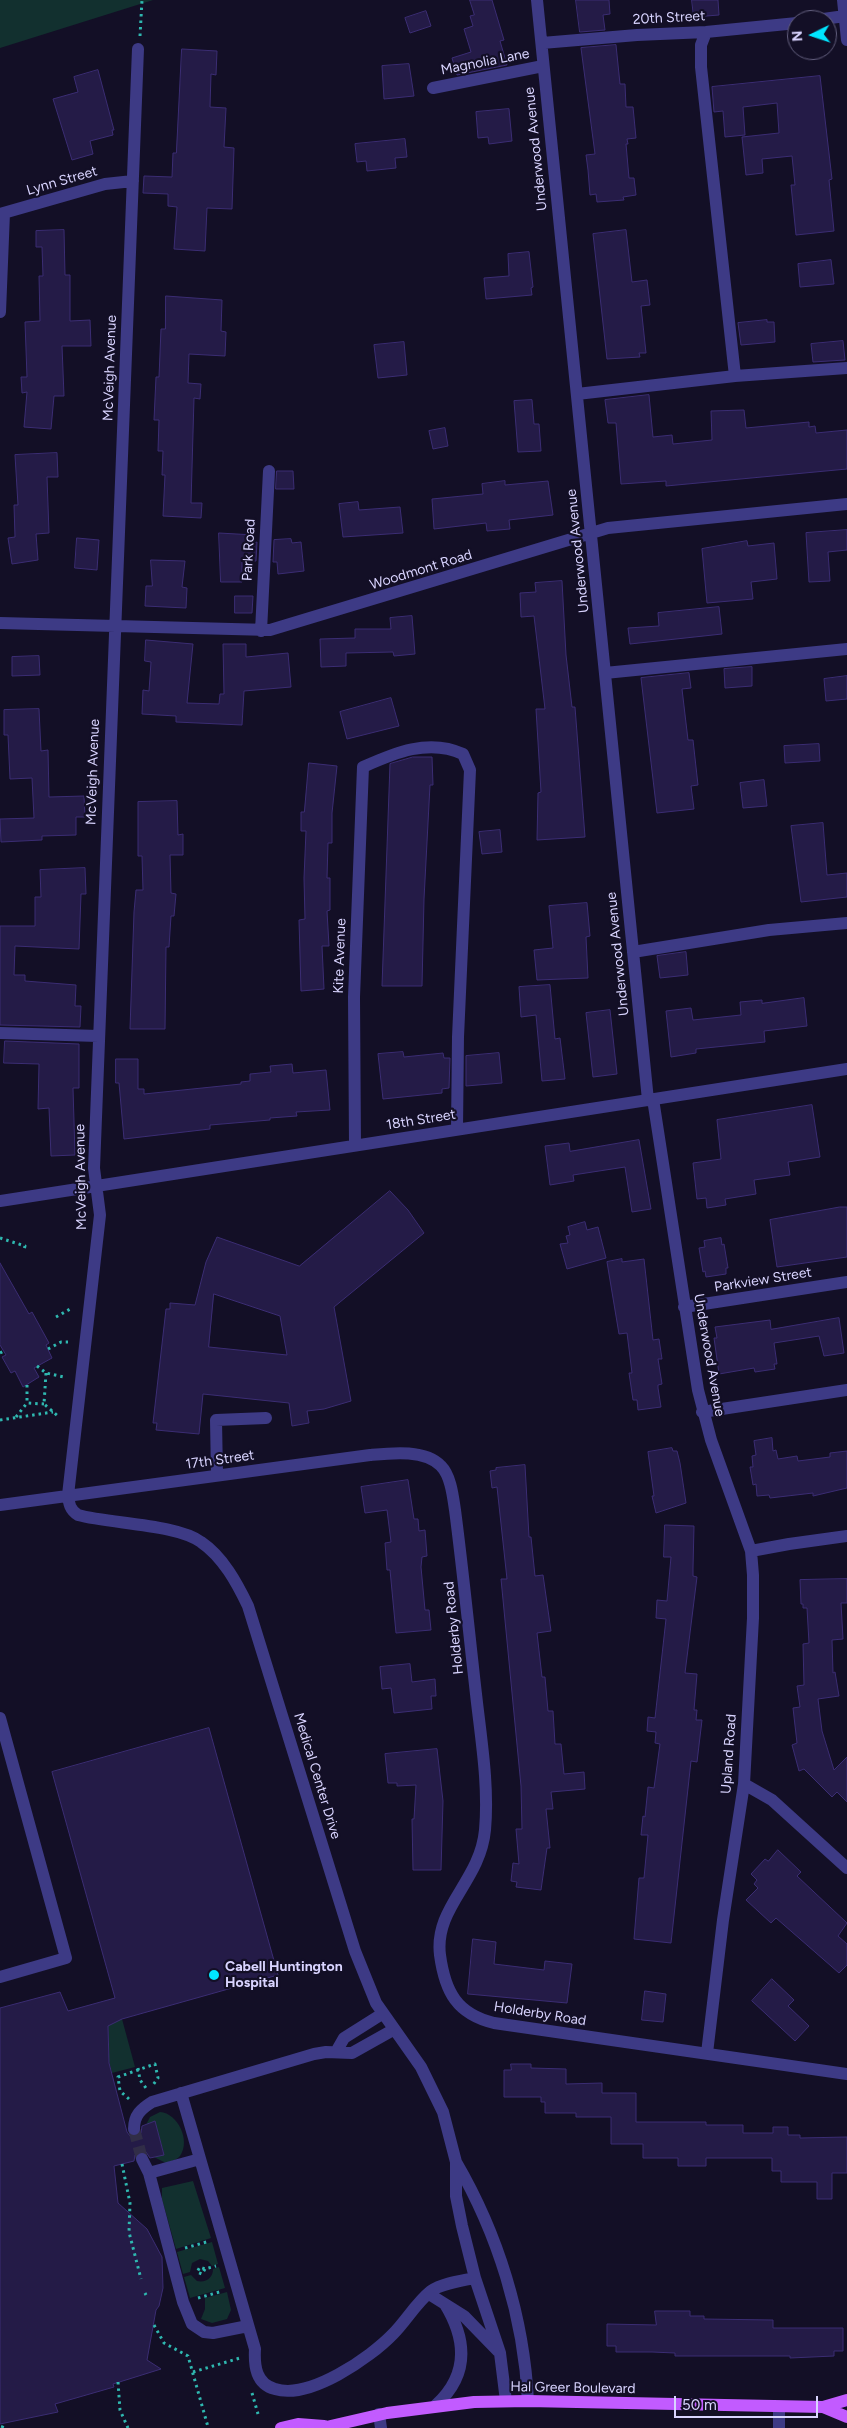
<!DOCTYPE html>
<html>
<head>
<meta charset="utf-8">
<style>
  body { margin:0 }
  #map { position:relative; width:847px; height:2428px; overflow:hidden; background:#130f26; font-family:Figtree,sans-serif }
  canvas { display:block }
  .north { position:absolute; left:787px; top:10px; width:50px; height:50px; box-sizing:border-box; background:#130f26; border:1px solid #625e7d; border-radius:50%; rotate:266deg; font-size:14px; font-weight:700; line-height:20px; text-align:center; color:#d9d4ff }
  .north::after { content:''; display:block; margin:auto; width:18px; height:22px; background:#00e5ff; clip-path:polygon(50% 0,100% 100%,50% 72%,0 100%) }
  .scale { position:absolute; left:674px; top:2396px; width:144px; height:22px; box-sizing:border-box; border:2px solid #d9d4ff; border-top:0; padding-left:6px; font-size:15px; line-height:18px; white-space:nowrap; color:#d9d4ff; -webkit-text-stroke:4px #130f26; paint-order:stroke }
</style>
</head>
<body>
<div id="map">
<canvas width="847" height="2428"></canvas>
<div class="north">N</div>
<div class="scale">50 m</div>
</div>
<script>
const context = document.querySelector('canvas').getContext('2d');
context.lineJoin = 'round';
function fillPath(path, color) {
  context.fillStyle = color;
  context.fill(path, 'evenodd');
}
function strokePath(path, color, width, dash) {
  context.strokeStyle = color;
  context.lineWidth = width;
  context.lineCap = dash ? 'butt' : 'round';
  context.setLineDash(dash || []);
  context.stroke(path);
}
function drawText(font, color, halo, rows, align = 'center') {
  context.font = font + ' Figtree,sans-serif';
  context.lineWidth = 4.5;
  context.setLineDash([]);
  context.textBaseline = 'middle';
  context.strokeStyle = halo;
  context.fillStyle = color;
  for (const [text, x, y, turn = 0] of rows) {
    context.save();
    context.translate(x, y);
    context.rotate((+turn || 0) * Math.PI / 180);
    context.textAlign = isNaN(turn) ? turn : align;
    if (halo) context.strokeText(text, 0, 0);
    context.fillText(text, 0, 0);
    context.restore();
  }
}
const green = new Path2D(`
  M0,0h153l-153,48z
  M122,2019l13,48 -23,6 -5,-20h2l-1,-33z
  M160,2112c18,1 31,29 20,44 -3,4 -9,5 -14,7l-12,-6 10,-3 -9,-32 -9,3 4,-8z
  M193,2181l18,57 -35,11 -14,-50v-11z
  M212,2242l6,22 -6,2 -4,-5 -8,-2 -8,4 -2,9 -7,2 -6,-22z
  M219,2267l6,21 -35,10 -6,-21 7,-2 6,6c9,2 16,-3 16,-12z
  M227,2292l4,18 -4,9 -15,4 -11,-4 4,-10v-11z`);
const building = new Path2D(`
  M470,0h22l12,40 -4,1 7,24 -50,10 -5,-17 19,-6 -7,-23 9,-3 -3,-10 4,-1z
  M576,0h33l1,14 -7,1 2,15 -25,2z
  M692,0h26l1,15 -25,2z
  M426,11l5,15 -21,7 -5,-15z
  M616,45l4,39h5l1,23h7l3,31 -9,1 1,5h-2l3,34h5l2,17 -13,2 1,3 -27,2 -1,-8 -6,1 -2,-25 -2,-15 9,-1 -14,-106z
  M182,49l35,2 -1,24 -5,-1 -1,33 16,1 -2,39 10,1 -2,61 -25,-1 -2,43 -31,-2 3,-42 -9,-1v-12l-25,-1 1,-17 28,1 1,-24h3z
  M409,64l5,32 -30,3 -2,-33z
  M98,70l16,60h-2l1,5 -23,6 3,13 -21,6 -19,-61 25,-7 -4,-15z
  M820,76l12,103 -3,1 5,51 -38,4 -5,-50h4l-3,-29 -30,3 1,14 -17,2 -4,-38 37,-4 -2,-30 -34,4 2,28 -20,2 -2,-26 -9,1 -2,-25z
  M509,109l3,32 -23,3 -1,-7 -10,1 -2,-26z
  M405,139l2,18 -12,1 1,10 -29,3 -1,-10 -9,1 -2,-18z
  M64,230l1,45h5v46l20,-1 1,26h-29l2,50h-10l-3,33 -27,-2 3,-35 -5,1 -1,-16h6l-2,-55 15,-1 -1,-45h4l-1,-29h-6v-16z
  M626,230l6,52 15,-2 3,25 -9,1 5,47h-7l1,4 -33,2 -14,-125z
  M529,252l4,35 -2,1 1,7 -46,4 -2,-21 25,-2 -1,-22z
  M831,260l3,24 -34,3 -2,-23z
  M166,296l56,4 -1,31 5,1 -1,24 -36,-2 -1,29 13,1 -1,15 -6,-1 -3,105h11l-1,15 -38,-2 2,-41h-3l1,-24h-5l1,-31h-5l2,-43h3l2,-48h4z
  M767,320v2h7l1,20 -34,3 -3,-22z
  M843,341l2,19 -32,2 -2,-18z
  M404,342l3,33 -29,3 -4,-33z
  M649,395l4,42 19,-2 1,9 39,-4 -1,-29 33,-1 2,18 63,-6v5l6,-1 1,7 31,-3v39l-181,17v-5l-45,3 -5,-61h-8l-3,-23z
  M532,400l2,24h5l2,27 -23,1 -4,-51z
  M445,428l3,18 -15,3 -4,-18z
  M57,453l1,24h-11l2,56 -13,1 2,26 -26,4 -4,-26 7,-1 -1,-32h4l-3,-50z
  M277,471h16l1,18h-18z
  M505,481v4l43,-4 5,34 -44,5 1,9 -23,2 -1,-8 -52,6 -2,-30 51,-5 -1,-10z
  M358,502l1,8 41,-3 3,26 -60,4 -4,-33z
  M847,530v20l-19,2 2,29 -21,1 -3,-49z
  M219,533l35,2v8l3,-1 -1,19 -14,-1v22h-21z
  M77,538l22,2 -2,30 -22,-2z
  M291,539l1,4 9,-1 3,29 -26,3 -1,-12h-4l1,-22z
  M747,541l1,5 26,-3 3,36 -26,3 2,17 -46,4 -5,-54z
  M151,560l34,1 -3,26 5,1 -1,20 -41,-2 1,-20h6z
  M562,581l4,74 6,52h3l10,130 -48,3 1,-47 3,-1 -5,-83h9l-11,-93 -13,1 -1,-24 16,-1 -1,-9z
  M235,596h18l-1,17h-17z
  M719,607l3,27 -92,10 -2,-16 31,-2 -1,-13z
  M412,616l3,38 -21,2 -1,-4 -47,1v13l-25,1 -1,-28 35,-1v-9h36l-1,-11z
  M146,640l47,4 -6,59 32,1 1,-10h4l-1,-50h23v13l42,-4 3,34 -47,4 -2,34 -66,-3v-6l-34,-2 1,-24 6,1 2,-29 -6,-1z
  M39,656l1,19 -28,1v-19z
  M752,667v19l-27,2 -1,-19z
  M689,673l2,15 -9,1 6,51h5l5,45 -7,1 3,23 -37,4 -16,-135z
  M847,676v23l-21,2 -2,-22z
  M391,698l8,28 -52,13 -7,-27z
  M39,709l2,42 7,-1 1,47 35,-1 1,21h-9v18l-34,1v4l-41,2 -1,-23 34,-1 -2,-40 -22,1 -2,-44h-4v-25z
  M819,744l1,17 -35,2 -1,-17z
  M413,757h19l1,28h-3l-6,114 -2,87h-40l8,-222z
  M309,763l28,3 -5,47v30h-4l-1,35h3v32l-3,1 2,35h-7l2,43 -23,2 -2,-71 6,-1 -1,-41 2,-47h-5v-19h3z
  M764,780l3,26 -24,2 -3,-25z
  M177,801l1,34 5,-1v21h-13l1,38 5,1 -2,22h-3l-2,31h-3l-1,82h-35l4,-117 2,-22h7l-1,-34h-4v-54z
  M823,823l4,52 20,-2v24l-46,5 -10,-76z
  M500,830l2,22 -20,2 -3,-22z
  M85,868l1,26h-5l-2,55 -64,-3 -1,29h11v6l51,4 -1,21h6l-1,21 -80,-2v-99h35v-29h6l-1,-27z
  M587,903l3,33 -4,1 2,41 -51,2 -3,-30 19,-2 -4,-42z
  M686,952l2,23 -28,3 -3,-22z
  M550,985l5,54 5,-1 5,41 -23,2 -6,-66 -15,2 -2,-30z
  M804,998l3,28 -43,5 1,11 -69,7v4l-25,4 -5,-46 25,-3 2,12 48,-5 -1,-13 22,-2v3z
  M610,1010l7,64 -24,3 -7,-64z
  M5,1041l74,3v44h-6l2,67 -24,1 -2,-48 -11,1 1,-45 -35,-1z
  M403,1052l1,5 39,-4 1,5h6l-1,30 -7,1v4l-59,6 -5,-45z
  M499,1053l3,30 -36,3v-30z
  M116,1059h22v30h6v5l97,-10v-2l9,-1v-7l21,-2 -1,-6 22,-2 1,9 33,-3 4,40 -34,2 1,4 -27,2v2l-60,5v4l-86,10 -5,-56h-3z
  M812,1105l8,52 -32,5 2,13 -36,5 2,14 -31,5 1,6 -19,3 -1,-10 -9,1 -4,-36 28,-4 -4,-39z
  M639,1140l12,69 -19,3 -7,-45 -52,8 1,6 -24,4 -5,-39 24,-3 1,8z
  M390,1191l18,19 16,23 -90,74 17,94 -27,8 -17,2 2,12 -17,3 -3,-23 -86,-9 -4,40 -43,-4 1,-7h-4l13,-114h4v-6l25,2 11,-43 11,-25 82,29zM214,1294l66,22 7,39 -78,-8z
  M840,1207h7v50l-70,10 -7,-47z
  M585,1222l2,8 11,-3 8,31 -39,11 -7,-25 8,-1 -2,-7 4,-1 -2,-8z
  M721,1238l1,7 2,-1 4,24h-2v6l-20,3 -1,-6 -2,1 -4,-24 6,-1 -1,-6z
  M622,1259v3l22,-3 9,81 6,-1 3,20h-4l4,25 -4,1v3l3,19 -23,3 -1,-10h-4l-4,-27h3l-5,-40 -8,1 -12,-72z
  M0,1263l29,51 3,-2 17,31 -3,2 6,13 -18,10 5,9 -16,10 -8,-16 -4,2 -9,-16 4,-2 -6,-10z
  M839,1318l5,35 -20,3 -5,-20 -45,7 3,21h-3l1,5 -20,3 -1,-4 -35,6 -5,-36h3l-2,-11 55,-7 1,9z
  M772,1438l1,13 3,-1 2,9 19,-3 1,5 32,-4v-4l17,-2v37l-34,8v-3l-43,5 -1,-3 -12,1 -1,-12 -3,1 -3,-18h3l-1,-11 4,-1 -2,-14z
  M672,1448l1,3h4l3,12 6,40 -30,10 -4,-17h2l-6,-44z
  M525,1465l4,72h2l4,39 8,-1 8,56 -14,2 5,44h3l3,34h5l2,33h6l3,30 20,-2 1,17 -34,3 2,17h-7l4,39h-3l-6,42 -25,-3 1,-5 -6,-1 2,-18 6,1 -3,-35h6l-1,-43 -20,-207h6l-10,-92 -5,1 -2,-17 6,-1v-2z
  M408,1480l6,39h4l1,12 6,-1 2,26 -5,1 -1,10 4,43h4l2,20 -35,3 -6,-63h-3l-2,-27 6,-1 -4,-32 -22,3 -4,-26z
  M665,1525l29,1 -1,42v8l4,1 -12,96 12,1 -3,36h3l-1,10h6l-5,42 -6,-1 -20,182 -37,-4 5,-61h5l4,-43h-7l2,-19 2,1 3,-30 6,1 6,-44 -5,-1 1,-11 -9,-1 1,-14 7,1 11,-99 -10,-1 1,-18 10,1 4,-44h-7z
  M847,1579v24h-6l2,36 -11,1 1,33 2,-1 4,24 -21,3 4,32 12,39 13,-13v45l-10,-10 -5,5 -28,-28 -5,2 -7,-26 5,-2 -4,-35 7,-1 -3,-21 7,-1 -1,-41 6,-1 -2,-35h-4v-4h-2l-1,-24z
  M410,1664l2,18 23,-3 1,17h-5l1,13 -38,4 -3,-25 -9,1 -2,-22z
  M209,1728l69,247 -156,44 -14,7 1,37 18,69 3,4h7l4,-3 1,-7 13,-5 9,34 -14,3 -4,-6h-7l-4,3 -1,6 -20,5 4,37 29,26 15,28 1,31 -4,18 -3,4 -9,50 14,9 -48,15 1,3 -59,17 3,8 -58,12v-416l60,-16 8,19 47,-13 -63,-226z
  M437,1749l6,52 -2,69h-28l-1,-51h2l2,-34 -19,1v-3h-9l-3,-29z
  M778,1850l23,22 -4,4 50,47 -9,13 9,8v21l-8,8 -63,-55 -5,5 -25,-23 12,-12 -4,-4 3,-4 -6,-6 14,-15 3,2z
  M473,1939l23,3 -2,22 50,6 1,-9 27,3 -5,39 -99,-9z
  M772,1979l22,21 -6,6 21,20 -14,15 -43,-40z
  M645,1991l21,3 -3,28 -21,-2z
  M511,2064h20v4l35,1v15l36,-1v10h34v29h70v3h37v8h30v-6h15v8h12v3l47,-1v36h-15v26h-15v-17h-36v-11h-9v-13h-66v8h-28v-8h-35v-14h-32v-27h-35v-4h-31v-11h-4v-5h-37v-27h7z
  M655,2311h35v5h14v3l69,1v8h70v23h-9v5l-44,2v-2h-115v-3l-23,-1h-36v-6h-9v-22l49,1z`);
const minorTunnel = new Path2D(`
  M134,2129l8,30`);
const path = new Path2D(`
  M140,36l2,-36
  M0,1238l25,8 -1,4
  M56,1317l16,-9
  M48,1349l13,-7h7
  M0,1353l4,-2
  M37,1366l9,7 18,4
  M46,1373l-2,31 15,13
  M27,1385v18
  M16,1417l11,-14 17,1
  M0,1420l53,-8
  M138,2068l2,12 6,8
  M129,2099l-9,-8 -2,-14 37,-13 3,14 -5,7
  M122,2164l8,39 -1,29 12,47
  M185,2248l25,-7
  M205,2269l-3,5 -5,-2 3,-5 5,2 11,-3
  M145,2293l1,2
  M198,2298l25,-7
  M154,2325l10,18 24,13 20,71
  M193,2372l47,-14
  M118,2382l2,28 8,18
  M252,2393l6,21
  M2,2428l2,-5`);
const minor = new Path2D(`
  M537,0l111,1100
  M843,0l4,40
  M816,20l29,-4
  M706,32l-5,13v22l34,309
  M542,43l95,-8 69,-3 91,-9
  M138,49l-44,1119 6,47 -32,280c1,9 2,15 10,20 33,9 98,9 123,27 22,15 36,41 47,64l107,345 21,52 45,64 22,45 13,50v34l6,30 13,52 25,75 6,48
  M433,88l110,-22
  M0,214l105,-30 28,-3
  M0,312l4,-99
  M577,394l158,-18 112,-8
  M0,623l270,7 338,-102 239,-24
  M261,631l8,-160
  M605,673l242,-24
  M633,952l136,-22 78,-7
  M0,1033l98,3
  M653,1099l45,291 13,50 40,111 2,24v43l-9,166 -21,136 -16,133
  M355,1145l-1,-148 9,-230c31,-14 66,-29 100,-13l7,16 -12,267 -1,92
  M0,1201l847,-132
  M684,1307l163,-25
  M702,1412l145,-22
  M217,1475l-1,-55 50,-2
  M0,1505l370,-50c21,-2 55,-6 71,11 10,10 12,31 14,44 8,61 14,123 21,184 5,45 13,91 9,136 -5,52 -51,77 -45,125 5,37 17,59 54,68l353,51
  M751,1551l38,-7 58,-8
  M0,1718l66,240 -66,19
  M744,1784l28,16 75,68
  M336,2052l8,-14 38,-24
  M181,2093l74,256c-1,17 1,35 20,40 34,11 95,-31 118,-55 13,-13 23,-31 38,-43 12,-8 30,-10 44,-13
  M134,2129c0,-14 7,-20 18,-27l162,-48 12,-2 26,1 41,-23
  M142,2159l7,14 51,-14
  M456,2162c42,72 68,156 72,239
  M149,2173l34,129 9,22 12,8 9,1 35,-7
  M429,2294l35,22 34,35
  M436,2405c33,-30 31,-65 9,-101
  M779,2407v21
  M379,2414l2,14`);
const major = new Path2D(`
  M823,2407l24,10
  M281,2428l17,-4 26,2
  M322,2428l65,-15 87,-11 54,-1 295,6 24,-7`);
const markers = [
  [214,1975,6,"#00e5ff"]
];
const streetNames = [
  ["20th Street",669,18,-3],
  ["Magnolia Lane",485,62,-11],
  ["Underwood Avenue",536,149,-96],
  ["Lynn Street",62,181,-16],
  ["McVeigh Avenue",110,368,-88],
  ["Park Road",249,550,-87],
  ["Underwood Avenue",578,551,-96],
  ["Woodmont Road",421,570,-17],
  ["McVeigh Avenue",93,772,-88],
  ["Underwood Avenue",618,954,-96],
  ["Kite Avenue",340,956,-88],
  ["18th Street",421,1120,-9],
  ["McVeigh Avenue",81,1177,-91],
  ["Parkview Street",763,1280,-9],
  ["Underwood Avenue",709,1355,80],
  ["17th Street",220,1460,-8],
  ["Holderby Road",454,1628,-96],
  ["Upland Road",729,1754,-86],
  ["Medical Center Drive",317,1776,73],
  ["Holderby Road",540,2014,9],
  ["Hal Greer Boulevard",573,2388,1]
];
const poiNames = [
  ["Cabell Huntington",225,1967],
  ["Hospital",225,1983]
];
fillPath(green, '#12302f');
fillPath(building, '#241b47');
strokePath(building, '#3b2d73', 1);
strokePath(minorTunnel, '#312d47', 12, [12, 6]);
strokePath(path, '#2fb8b0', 3, [2.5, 4]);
strokePath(minor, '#3d3a85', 12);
strokePath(major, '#c25bff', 12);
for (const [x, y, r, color] of markers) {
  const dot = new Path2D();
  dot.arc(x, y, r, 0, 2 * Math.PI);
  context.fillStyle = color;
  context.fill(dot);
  strokePath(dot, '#130f26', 2);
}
drawText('14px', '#d9d4ff', '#130f26', streetNames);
drawText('bold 14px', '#d9d4ff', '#130f26', poiNames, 'left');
</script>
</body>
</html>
